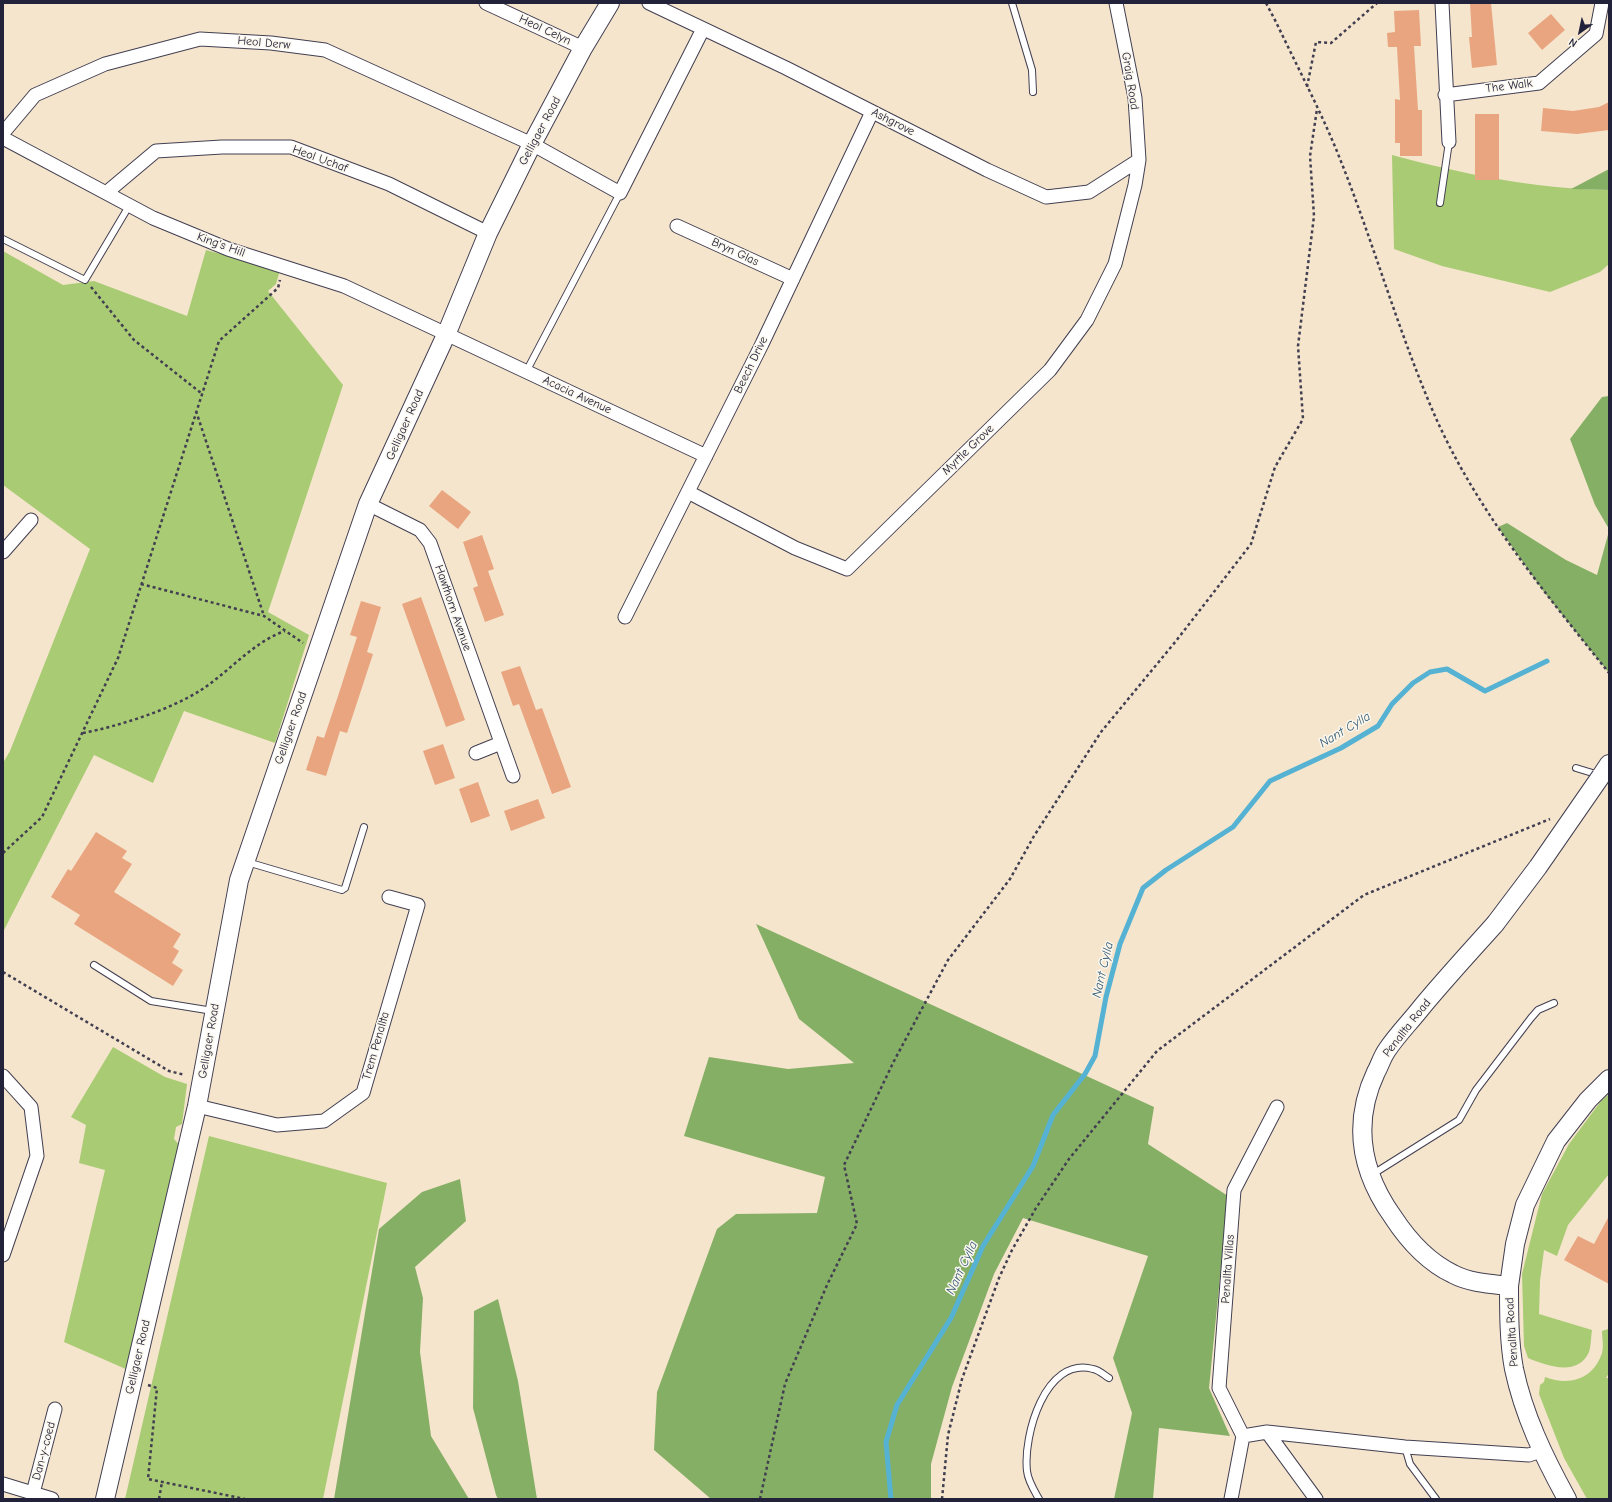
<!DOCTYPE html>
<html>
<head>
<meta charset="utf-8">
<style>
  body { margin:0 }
  #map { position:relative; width:1612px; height:1502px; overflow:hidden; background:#f5e5cd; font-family:"Comic Neue",sans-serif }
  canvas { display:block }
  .frame { position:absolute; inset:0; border:4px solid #22223b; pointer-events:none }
  .north { position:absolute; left:1560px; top:12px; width:40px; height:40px; -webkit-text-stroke:3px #fbf7ec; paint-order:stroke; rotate:213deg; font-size:11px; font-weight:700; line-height:16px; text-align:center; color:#22223b }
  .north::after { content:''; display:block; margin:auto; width:14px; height:18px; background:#22223b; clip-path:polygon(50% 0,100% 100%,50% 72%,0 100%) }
</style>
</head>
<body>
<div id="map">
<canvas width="1612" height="1502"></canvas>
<div class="frame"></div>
<div class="north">N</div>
</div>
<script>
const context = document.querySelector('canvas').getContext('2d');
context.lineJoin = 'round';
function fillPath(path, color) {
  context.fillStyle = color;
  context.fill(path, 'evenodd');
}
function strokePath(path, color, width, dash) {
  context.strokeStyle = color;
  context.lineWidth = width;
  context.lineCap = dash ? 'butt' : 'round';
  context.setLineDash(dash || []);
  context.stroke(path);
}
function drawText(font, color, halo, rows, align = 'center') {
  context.font = font + ' "Comic Neue",sans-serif';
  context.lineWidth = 3;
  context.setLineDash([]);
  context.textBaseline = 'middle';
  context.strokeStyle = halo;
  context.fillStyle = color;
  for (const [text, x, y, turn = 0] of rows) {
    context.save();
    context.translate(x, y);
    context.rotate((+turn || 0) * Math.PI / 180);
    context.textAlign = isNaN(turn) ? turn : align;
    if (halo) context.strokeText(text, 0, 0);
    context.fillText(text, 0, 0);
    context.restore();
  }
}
const green = new Path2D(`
  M1392,155c71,19 143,34 217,35v74l-9,8 -50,20 -108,-26 -48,-17z
  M206,250l74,20 -4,14 -8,7 75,94 -75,227 41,23 -34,108 -91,-32 -31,72 -59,-28 -91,177v-169l7,-12 80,-202 -87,-64v-234l60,34 31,-4 93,35z
  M113,1047l52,30 22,7 -5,40 -6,3 -2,12 8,9 -54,222 -64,-28 41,-172 -26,-7 7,-38 -15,-8z
  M1609,1094v80l-41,51 -11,31 -13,-6 -4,31 -1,33 53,16c-1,6 -1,16 -3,22 -11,25 -42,14 -61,6l-4,-12 -2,-72 20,-80 27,-50 32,-43z
  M209,1136l178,47 -64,316h-198z
  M1608,1329l1,44 -3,5h3v121h-22l-23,-41 -25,-64 1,-9 4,-3 1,-5c24,9 48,3 57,-24 2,-7 0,-15 0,-22z`);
const forest = new Path2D(`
  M1609,169v21l-38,-1z
  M1609,396v133l-14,-24 -25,-66 32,-42z
  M1507,523l59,37 31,15 12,-44v142l-65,-81 -46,-65z
  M756,924l398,183 -6,37 80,52 -19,192 21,48 -71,-8 -6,71h-39l18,-86 -19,-55 35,-102 -125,-38 -29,56 -42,113 -21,77v35h-220l-57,-49 3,-58 60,-163 19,-15 81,-1 8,-36 -141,-41 25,-79 79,12 66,-6 -55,-44z
  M460,1179l6,42 -51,46 8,31 -3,54 11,84 38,63h-135l45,-270 43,-37z
  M498,1299l20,82 19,118h-39l-2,-4 -23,-87 1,-97z`);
const stream = new Path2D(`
  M891,1499l-5,-57 11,-37 54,-87 32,-72 50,-80 20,-51 32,-41 10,-18 11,-59 14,-53 23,-56 23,-18 67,-43 37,-46 71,-33 37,-22 14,-22 21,-21 17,-11 17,-3 38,22 62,-30`);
const building = new Path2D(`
  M1470,3h21l6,62 -25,3 -3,-31h3z
  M1419,10l2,36h-7l4,64h4v46h-22v-13h-5v-44l5,1 -3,-53h-9l-1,-14 8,-1 -1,-21z
  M1551,14l14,16 -23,20 -14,-17z
  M1609,102v28l-32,4 -36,-3 2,-23 30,3 26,-4z
  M1475,114h24v66h-24z
  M442,490l29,22 -13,17 -29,-23z
  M482,535l12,34 -6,2 16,44 -19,7 -12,-34 5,-2 -15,-44z
  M421,597l44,123 -19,7 -44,-123z
  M361,601l20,6 -14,45 6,2 -26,79 -7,-2 -14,45 -20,-6 11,-34 7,2 15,-45 18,-56 -7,-2z
  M520,666l16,44 6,-2 29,79 -19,7 -33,-90 -6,2 -12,-34z
  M443,744l12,34 -20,7 -12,-34z
  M478,782l12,34 -19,7 -12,-34z
  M538,799l7,19 -34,13 -7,-20z
  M96,832l31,19 -5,7 10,6 -18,28 67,42 -8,13 6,4 -7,12 11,7 -10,16 -99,-62 6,-9 -29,-18 17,-28 3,2z
  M1609,1216v68l-45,-24 14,-24 16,8z`);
const path = new Path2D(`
  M1266,3l10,19c20,42 42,84 60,127 36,88 61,180 99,267 42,95 110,177 174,257
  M1307,87l9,-45 15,1 46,-40
  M91,287l43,53 67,53
  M196,411l68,205
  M141,584l123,32 39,27
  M83,733c36,-7 87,-23 118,-43 28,-18 52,-48 84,-59
  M3,853l39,-36 76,-159 101,-317 59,-53 2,-8
  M3,972l166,99 16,4
  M148,1385l9,3 -9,91 97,20
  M159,1499l3,-17
  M760,1499l25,-115 42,-99 30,-61 -13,-59 50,-104 54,-101 62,-81 24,-43 67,-104 75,-91 75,-97 24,-77 28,-48 -5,-73 16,-130 -4,-60 7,-47
  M942,1499l6,-64 14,-56 37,-101 13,-28 24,-42 33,-49 88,-108 207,-156 186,-76`);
const lane = new Path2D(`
  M1012,3l20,67 1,22
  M1440,203l9,-61
  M3,239l82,41 44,-74
  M526,372l94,-179
  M1576,768l23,7
  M247,862l95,28 3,-2 19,-61
  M94,965l57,36 62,10
  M1373,1174l86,-54 17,-30 55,-72 7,-8 16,-7
  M1405,1447l5,17 26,35
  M1039,1499c-5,-9 -11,-18 -12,-28 -4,-35 18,-115 66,-102 6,1 11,6 16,9`);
const street = new Path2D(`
  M486,3l97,45
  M649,3l137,65 201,102 59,27 43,-5 50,-32
  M1442,3l7,139
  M1445,95l94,-12 57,-49 6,-31
  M3,133l32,-38 70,-31 95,-25 71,4 54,7 207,94 88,49 83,-164
  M3,138l150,80 75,31 116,37 362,170
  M106,193l50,-42 66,-4h69l98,37 99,49
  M677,226l116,53
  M688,492l107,56 52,21 203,-199 37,-50 28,-56 20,-79 4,-25 -4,-62 -19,-95
  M368,504l52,26 10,13 83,233
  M3,552l28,-32
  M625,617l137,-273 110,-232
  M476,753l25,-10
  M3,1076l28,31 6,49 -34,99
  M197,1106l80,19 47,-4 39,-28 55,-188 -29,-8
  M1267,1432l49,67
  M1243,1436l-24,-48 15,-198 43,-83
  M3,1484l49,15
  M33,1493l22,-84
  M1231,1499l12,-63 24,-4 138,15 124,8 12,-4`);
const secondary = new Path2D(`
  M1601,776l8,-12
  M1495,924c-25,28 -50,55 -74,84 -11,14 -24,27 -34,42 -5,7 -7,15 -11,22 -24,51 -15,100 17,145 15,23 35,45 60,57 17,9 38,10 56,12 0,27 0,56 5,83 10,47 30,88 53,130
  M1509,1286l6,-42 10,-39 31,-64 32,-41 21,-21
  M105,1499l92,-393 42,-226 129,-376 78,-169 42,-102 44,-89 51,-96 27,-45`);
const secondaryBridge = new Path2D(`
  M1495,924l43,-57 63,-91`);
const streetNames = [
  ["Heol Celyn",545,30,25],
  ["Heol Derw",264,43,5],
  ["Graig Road",1130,81,81],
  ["The Walk",1509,86,-7],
  ["Ashgrove",893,122,27],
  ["Gelligaer Road",540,131,-62],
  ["Heol Uchaf",320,159,20],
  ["King's Hill",221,245,20],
  ["Bryn Glas",735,252,25],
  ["Beech Drive",751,365,-64],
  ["Acacia Avenue",577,395,25],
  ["Gelligaer Road",405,425,-66],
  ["Myrtle Grove",968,450,-44],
  ["Hawthorn Avenue",453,608,71],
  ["Gelligaer Road",291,728,-71],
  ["Penallta Road",1407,1028,-52],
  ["Gelligaer Road",209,1041,-80],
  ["Trem Penallta",376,1046,-74],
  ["Penallta Villas",1228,1269,-86],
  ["Penallta Road",1512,1332,-94],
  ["Gelligaer Road",138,1357,-77],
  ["Dan-y-coed",44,1451,-75]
];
const waterNames = [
  ["Nant Cylla",1345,730,-31],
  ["Nant Cylla",1103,970,-77],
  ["Nant Cylla",962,1268,-65]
];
fillPath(green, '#a9cb74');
fillPath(forest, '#86af66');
strokePath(stream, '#55b2d3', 5);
fillPath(building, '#e8a57f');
strokePath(lane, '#423f51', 8);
strokePath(street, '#423f51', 15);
strokePath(secondary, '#423f51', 20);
strokePath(path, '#423f51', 2.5, [3, 3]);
strokePath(lane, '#fff', 6);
strokePath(street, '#fff', 13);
strokePath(secondary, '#fff', 18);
strokePath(secondaryBridge, '#423f51', 20, []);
strokePath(secondaryBridge, '#fff', 18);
drawText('12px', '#22223b', '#fbf7ec', streetNames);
drawText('italic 13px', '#365c78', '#fbf7ec', waterNames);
</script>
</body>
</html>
